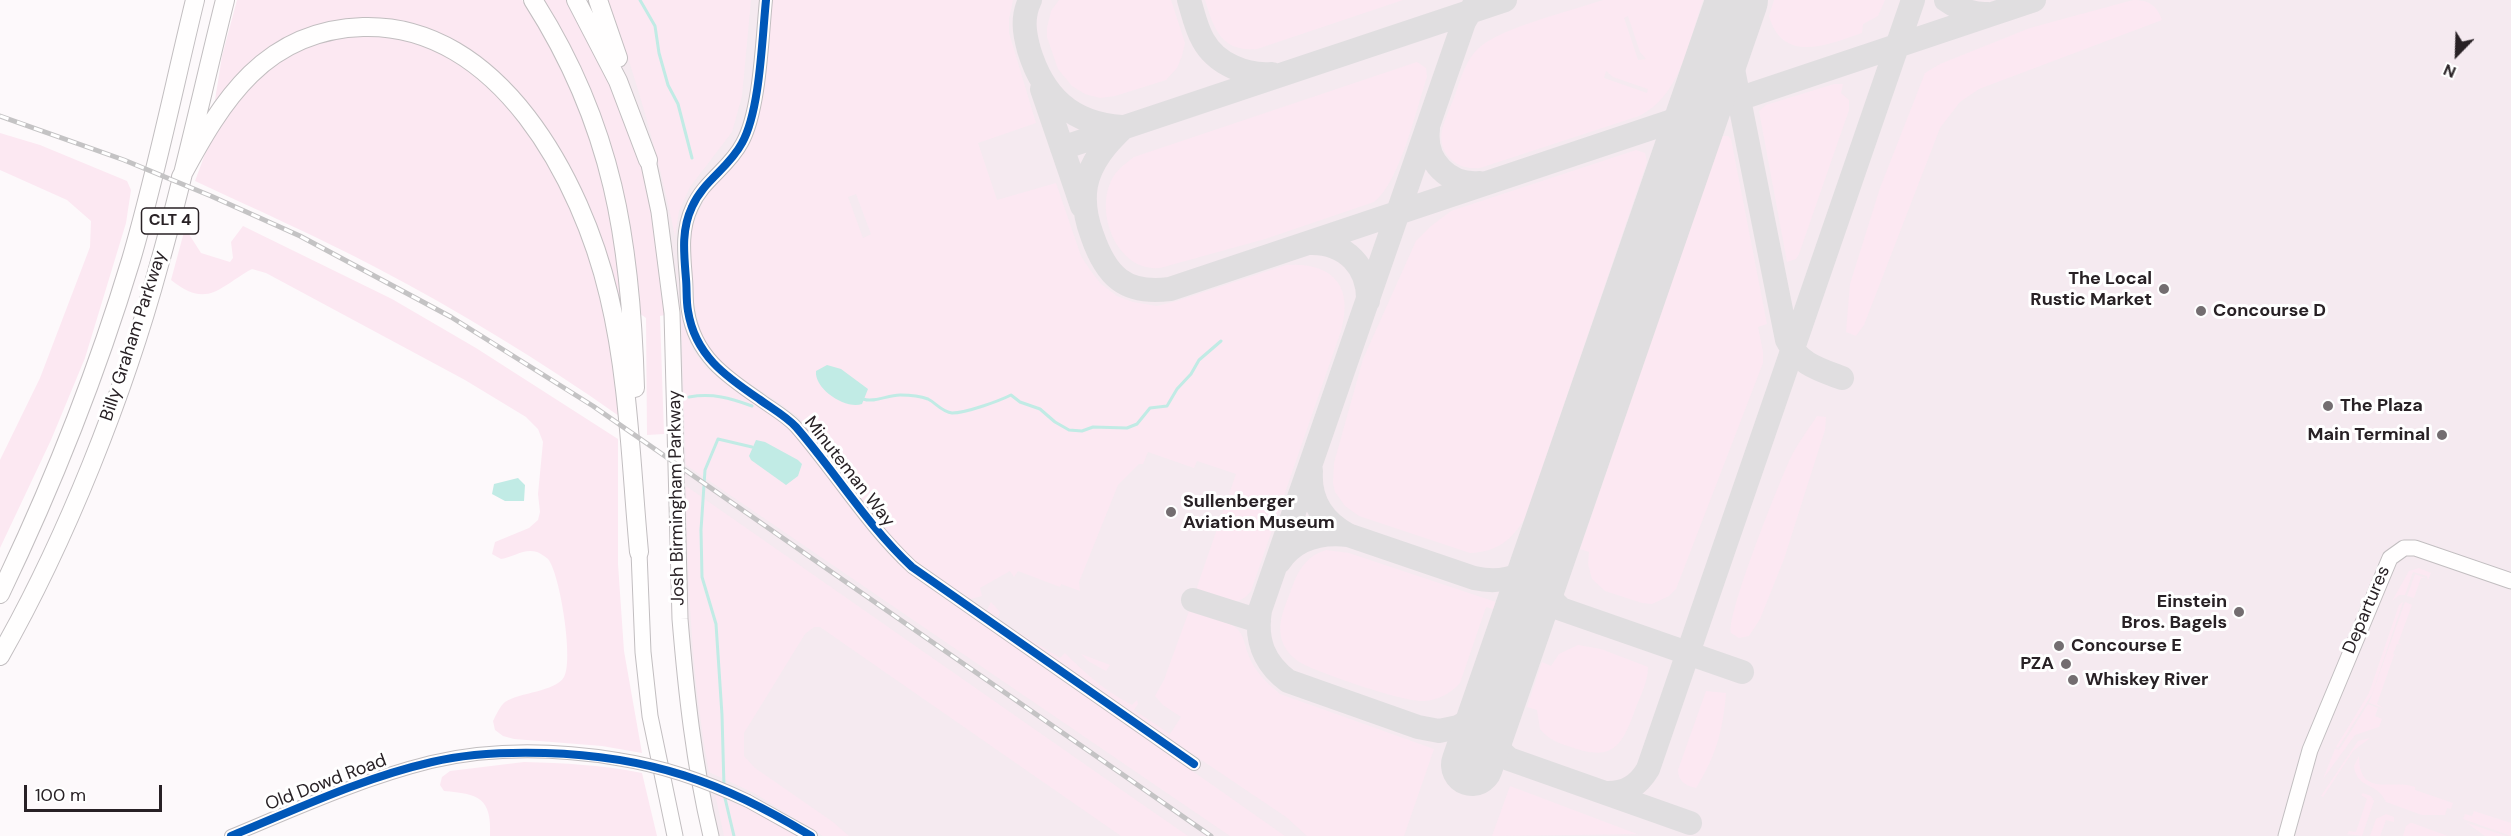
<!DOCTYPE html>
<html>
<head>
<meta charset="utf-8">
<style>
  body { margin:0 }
  #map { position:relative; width:2511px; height:836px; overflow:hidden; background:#fdf9fb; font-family:"DM Sans",sans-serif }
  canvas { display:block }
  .north { position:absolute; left:2427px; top:24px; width:60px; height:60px; -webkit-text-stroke:4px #fff; paint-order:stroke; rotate:203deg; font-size:16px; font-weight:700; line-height:24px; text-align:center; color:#282125 }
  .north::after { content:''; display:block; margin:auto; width:21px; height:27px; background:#282125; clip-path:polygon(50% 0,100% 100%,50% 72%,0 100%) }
  .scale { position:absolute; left:24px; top:785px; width:138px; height:27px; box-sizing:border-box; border:3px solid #282125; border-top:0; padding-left:8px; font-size:18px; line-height:21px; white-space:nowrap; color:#282125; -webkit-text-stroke:4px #fff; paint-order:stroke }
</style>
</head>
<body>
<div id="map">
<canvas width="2511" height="836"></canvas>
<div class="north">N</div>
<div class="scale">100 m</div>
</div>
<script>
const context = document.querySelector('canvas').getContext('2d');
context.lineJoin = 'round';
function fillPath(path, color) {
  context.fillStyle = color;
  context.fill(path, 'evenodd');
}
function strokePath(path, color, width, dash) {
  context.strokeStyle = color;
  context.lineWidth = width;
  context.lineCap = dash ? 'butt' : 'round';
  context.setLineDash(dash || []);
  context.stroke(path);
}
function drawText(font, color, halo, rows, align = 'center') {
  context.font = font + ' "DM Sans",sans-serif';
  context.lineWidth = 6;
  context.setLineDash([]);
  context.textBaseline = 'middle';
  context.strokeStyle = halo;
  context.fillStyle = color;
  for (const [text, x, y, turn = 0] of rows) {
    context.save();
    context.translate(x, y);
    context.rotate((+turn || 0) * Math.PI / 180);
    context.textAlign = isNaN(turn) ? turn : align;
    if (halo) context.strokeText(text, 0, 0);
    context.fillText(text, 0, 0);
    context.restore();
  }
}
const built = new Path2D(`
  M597,0h1914v836h-1800l-18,-96 -21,-427 -38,-211z`);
const green = new Path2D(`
  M237,0h285l37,58 45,114 23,145 -8,4 -40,-127 -123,-150 -133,-16 -104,73 -4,-1 7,-44z
  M540,0h29l13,20 54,125 13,45 16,125 -5,1 4,118 -17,1 -1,-117 -7,-5c-5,-77 -17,-153 -50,-224 -14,-31 -33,-60 -49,-89z
  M608,0h143l-9,96 -10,36 -42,55 -11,24 -4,25c-17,-83 -38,-156 -67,-236z
  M770,0h243l-4,19v14l27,90 -58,20 19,57 59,-17 25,73 9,14 11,14 16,12 16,6 24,4 20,-5 109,-36c46,-3 68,20 55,66l-90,260c-16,21 -35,7 -55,-1l40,-116 -39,-13 -3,7 -46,-16 -5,12h-4l-21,21 -39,97 1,9 -19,-7 -1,3 -42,-16 -4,6 -4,-6 -30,17 2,8 -11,3 -11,-3 -46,-33 -42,-48 -53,-76 -20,-21 -17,-13 -63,-42 -18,-29 -7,-32 -5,-57 2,-16 17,-38 42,-53 7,-20 5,-20zM856,194l15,40 -8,4 -15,-41z
  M1059,0h112l14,43 -3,13 -5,12 -11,12 -51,16 -15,2 -15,-4 -13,-8 -14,-17 -11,-32v-9l4,-17z
  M1205,0h198l-146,49c-36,3 -43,-20 -52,-49z
  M1603,0h100c-14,40 -22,96 -64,116l-159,52c-22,3 -43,-14 -38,-38 3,-12 9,-24 13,-35 6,-17 10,-35 25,-48 23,-20 91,-36 123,-47zM1628,16l12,36 6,7 -8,1 -14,-42zM1606,71l7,6 35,12 -1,4 -43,-15z
  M1774,0h111l-7,16 -15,8 -1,9c-33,11 -79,32 -93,-17z
  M2133,0c15,0 24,5 29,20l-183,69 -19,13 -20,26 -76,197 -8,11 -10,-4 4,-48 30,-96 45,-115 15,-9 90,-36z
  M378,33l60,15 55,39 57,76 48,108 17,98 4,47c-78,-55 -160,-105 -244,-149 -59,-31 -120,-58 -180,-86l17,-46 42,-58 59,-35z
  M1417,62l9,6 1,9c-11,33 -27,105 -53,125l-109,37 -105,29c-42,4 -65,-53 -49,-87 5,-11 14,-17 23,-24z
  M1834,84h9l-2,9 8,7v10l-50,144 -3,5 -9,3 -28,-151 7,-6z
  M0,133l40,12 87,36 4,9 -5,33 -41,135 -34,82 -51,108v-88l40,-82 50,-131 1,-26 -24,-21 -67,-30z
  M1722,136h6l3,3 36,185 -9,3 5,25v11l-87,226 -7,7 -17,8 -10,-1 -37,-12 -13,-12 -4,-15 1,-12 -9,-3z
  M1636,150l9,3 2,9 -122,356c-13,22 -28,34 -55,35l-111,-37 -14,-10 -10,-14 -2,-9 1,-20 29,-104 53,-118 15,-15 20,-15z
  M243,226l149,73 84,49 142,91v125l6,87 18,102 -40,-7 -88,-7 -11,-3 -8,-6 -2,-9c3,-6 7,-15 12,-19 15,-10 50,-10 59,-25 10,-15 -4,-104 -16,-118 -2,-2 -8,-6 -11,-7 -13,-4 -23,5 -36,7l-9,-5 3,-12 34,-14 9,-8 2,-8 -2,-18 5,-52 -5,-13 -12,-12 -61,-37 -199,-107 -14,-4c-32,17 -44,41 -81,11l13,-48 3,-1 14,22 29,9 3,-4 -2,-16z
  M681,314l11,34 14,20 85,59 71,96 22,26 25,23 376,264h-55l-544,-371z
  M1817,416l9,1 -1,13 -41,129 -24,60 -11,17 -10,2 -8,-5c-5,-18 48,-150 59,-174 7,-15 18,-29 27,-43z
  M686,486l450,314 52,36h-67l-301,-209h-6l-9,7 -61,99v23l11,12 78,54 16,14h-26l-69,-43 -45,-21c-18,-98 -21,-188 -23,-286z
  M1326,550l23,3 147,49 -3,7 -7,-2 -26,76c-10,11 -22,17 -36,18 -21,1 -98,-26 -119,-36 -8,-4 -16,-10 -20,-18 -10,-18 -2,-36 5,-54 7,-20 14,-36 36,-43z
  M2419,568l12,5 -3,7 -1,-4 -14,-4 -8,23h-6l-7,6 17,-30z
  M2415,574l10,4h-4l-7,20 -7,-2z
  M991,602l9,10 -3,7 63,39 5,-5c21,21 40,38 67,52l5,-5 1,4 -4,6 36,24 11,-17 -18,-12 -8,-9 9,-16 25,-69c14,4 37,7 48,18 7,6 8,17 11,25 6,17 19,29 32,40l154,55 -30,87h-97l-21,-19 -301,-203z
  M2403,602l-31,92 -34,54 -2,-1 33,-54 30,-88z
  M2405,602l7,3 -14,38 4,2 -5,-1 -4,10 5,2 -4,-1 -17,49 6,4 -14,-5z
  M1578,645l23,4 47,18c0,14 -7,28 -12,40 -13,37 -22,56 -65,40 -13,-4 -23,-8 -31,-18l-3,-19 -10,-3 15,-45 9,4 8,-12z
  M1081,654l29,11 -4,6 -18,-10z
  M1706,691l20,2c-3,37 -10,63 -30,95 -10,-2 -18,-7 -18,-18z
  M2368,704l10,4 -3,8 7,3 -3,8 -24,8 -32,44 12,-30 4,1z
  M2370,738l-17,13 -30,46 -2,-1 37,-55z
  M2359,756c0,43 34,22 56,31v3l38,13 -2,6 -4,-1 -2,7h-23l-36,-13c-9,-21 -29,-12 -32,-36z
  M524,762c40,1 79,3 118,11l15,63h-167c2,-39 -12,-42 -46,-45l-4,-6 2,-8 8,-6z
  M1510,786l127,48h8l-153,2z
  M2363,793l8,3 3,5 -12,35 -15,-2 2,-3 7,1 11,-33 -6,-4z
  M715,794l53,24 32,18h-76z
  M2474,811l37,12v13l-48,-17 2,-5 7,2z
  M2386,814l8,3v5l-8,-2 -6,16h-10l6,-17z
  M2410,823h2l36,13h-45l3,-10z
  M2467,823l39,13h-21z`);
const water = new Path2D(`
  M827,365l14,4 27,20 -6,15c-16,6 -48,-15 -46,-33z
  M756,440l9,2 33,18 4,4 -4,12 -12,9 -35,-25 -2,-4z
  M518,478l7,7 -1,16h-19l-13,-7 2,-10z`);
const stream = new Path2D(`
  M640,0l15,26 4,27 9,32 10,19 14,54
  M689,397c24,-4 41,1 63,9
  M863,399c12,4 24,-4 37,-4 8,0 20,1 28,4 8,4 14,13 24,14 14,0 47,-12 59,-18l9,7 20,7 15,13 14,8 13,1 11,-4 34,1 10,-4 13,-16 17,-2 10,-17 14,-15 8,-14 22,-19
  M724,787l-2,-72 -6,-91 -14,-47 -1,-47 4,-60 13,-31 34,8
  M724,794l10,42`);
const taxiway = new Path2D(`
  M1030,0c-8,17 -6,32 -1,50 14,46 42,74 93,77
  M1189,0c4,13 7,28 14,40 13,24 43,36 69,34
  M1477,0l-13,22 -204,588c-5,31 4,53 28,71l130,46 21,4 19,-4 25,-14 9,-11 12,-31
  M1946,0c13,9 26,15 42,14
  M1728,24l1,25 58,291c12,24 31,29 55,38
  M1042,89l40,117
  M1124,127c-17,16 -33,34 -38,58 -3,17 0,34 6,50 14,41 33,60 78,54l864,-289
  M1428,129c-4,32 21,57 52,54
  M1062,148l443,-148
  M1312,243c34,0 57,24 56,58
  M1311,471c-2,29 11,50 37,64l126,43c37,8 60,-6 76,-38
  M1550,547c-8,24 -9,45 11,62l181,63
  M1279,562c16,-24 41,-30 69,-27
  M1193,600l66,21
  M1497,697c-7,24 -11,44 12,62l181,64
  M1605,793c20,1 33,-7 43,-24l265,-769`);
const runway = new Path2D(`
  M1472,765l265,-765`);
const minor = new Path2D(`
  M766,0c-4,39 -6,111 -24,143 -13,25 -39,38 -50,64 -11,23 -8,47 -6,72 1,10 0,21 2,32 7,44 37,65 71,88 12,9 27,17 37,28 40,46 71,98 116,140l282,197
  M748,801l63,35
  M231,836c65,-27 131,-57 200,-74 60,-14 125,-13 186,-3`);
const major = new Path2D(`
  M648,160l11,52 13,101 8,306c6,72 14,146 31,217
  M639,552l4,100 7,64 25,120
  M2286,836l24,-86 80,-192 14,-10h11l96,33`);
const highway = new Path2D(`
  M533,0c80,125 98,242 102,388
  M576,0l42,81 30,79
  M598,0l20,58
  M181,177c41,-77 84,-147 182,-150 136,-4 219,154 246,269 20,83 22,171 30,256
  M0,594c52,-108 96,-219 131,-334 25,-85 43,-174 64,-260
  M0,656c66,-116 124,-262 159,-391 25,-88 44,-177 66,-265`);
const rail = new Path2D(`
  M0,116l124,44 87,36 89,40 151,81 142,89 618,430`);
const minorBridge = new Path2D(`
  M617,759c46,7 89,22 131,42`);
const cycleway = new Path2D(`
  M766,0c-4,39 -6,111 -24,143 -13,25 -39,38 -50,64 -11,23 -8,47 -6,72 1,10 0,21 2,32 7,44 37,65 71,88 12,9 27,17 37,28 40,46 71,98 116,140l282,197
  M231,836c66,-27 131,-58 201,-74 37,-9 75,-10 113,-9 103,3 179,29 266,83`);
const markers = [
  [2164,289,6,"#736d70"],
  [2201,311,6,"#736d70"],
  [2328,406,6,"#736d70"],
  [2442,435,6,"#736d70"],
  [1171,512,6,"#736d70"],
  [2239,612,6,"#736d70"],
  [2059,646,6,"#736d70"],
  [2066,664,6,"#736d70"],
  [2073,680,6,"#736d70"]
];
const shields = [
  [170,221,57]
];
const shieldNames = [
  ["CLT 4",170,221]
];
const poiNames = [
  ["The Local",2152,279,"right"],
  ["Rustic Market",2152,300,"right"],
  ["Concourse D",2213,311],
  ["The Plaza",2340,406],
  ["Main Terminal",2430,435,"right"],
  ["Sullenberger",1183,502],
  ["Aviation Museum",1183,523],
  ["Einstein",2227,602,"right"],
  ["Bros. Bagels",2227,623,"right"],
  ["Concourse E",2071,646],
  ["PZA",2054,664,"right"],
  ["Whiskey River",2085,680]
];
const streetNames = [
  ["Billy Graham Parkway",134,336,-72],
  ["Minuteman Way",849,472,52],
  ["Josh Birmingham Parkway",677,498,-91],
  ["Departures",2367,610,-67],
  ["Old Dowd Road",326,783,-21]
];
fillPath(built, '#f5eaf0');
fillPath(green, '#fce8f2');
fillPath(water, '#c1ebe5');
strokePath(stream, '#c1ebe5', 3);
strokePath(taxiway, '#e0dee0', 24);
strokePath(runway, '#e0dee0', 62);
strokePath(minor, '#c2bec0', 14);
strokePath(major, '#c2bec0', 17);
strokePath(highway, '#c2bec0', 20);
strokePath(minor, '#fffefe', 12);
strokePath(major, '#fffefe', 15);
strokePath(highway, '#fffefe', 18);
strokePath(rail, '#c4c3c4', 5);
strokePath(rail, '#fff', 3, [9]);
strokePath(minorBridge, '#c2bec0', 14, []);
strokePath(minorBridge, '#fffefe', 12);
strokePath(cycleway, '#0057b8', 8);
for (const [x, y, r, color] of markers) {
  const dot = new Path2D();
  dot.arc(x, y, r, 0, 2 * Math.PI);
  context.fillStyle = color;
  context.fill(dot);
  strokePath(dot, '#fff', 2);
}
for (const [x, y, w] of shields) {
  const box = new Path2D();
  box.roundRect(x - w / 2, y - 13, w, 26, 4.5);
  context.fillStyle = '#fff';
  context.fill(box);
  strokePath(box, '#282125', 1.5);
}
drawText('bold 16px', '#282125', null, shieldNames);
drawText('bold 18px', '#282125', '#fff', poiNames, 'left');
drawText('18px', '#282125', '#fff', streetNames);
</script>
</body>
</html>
